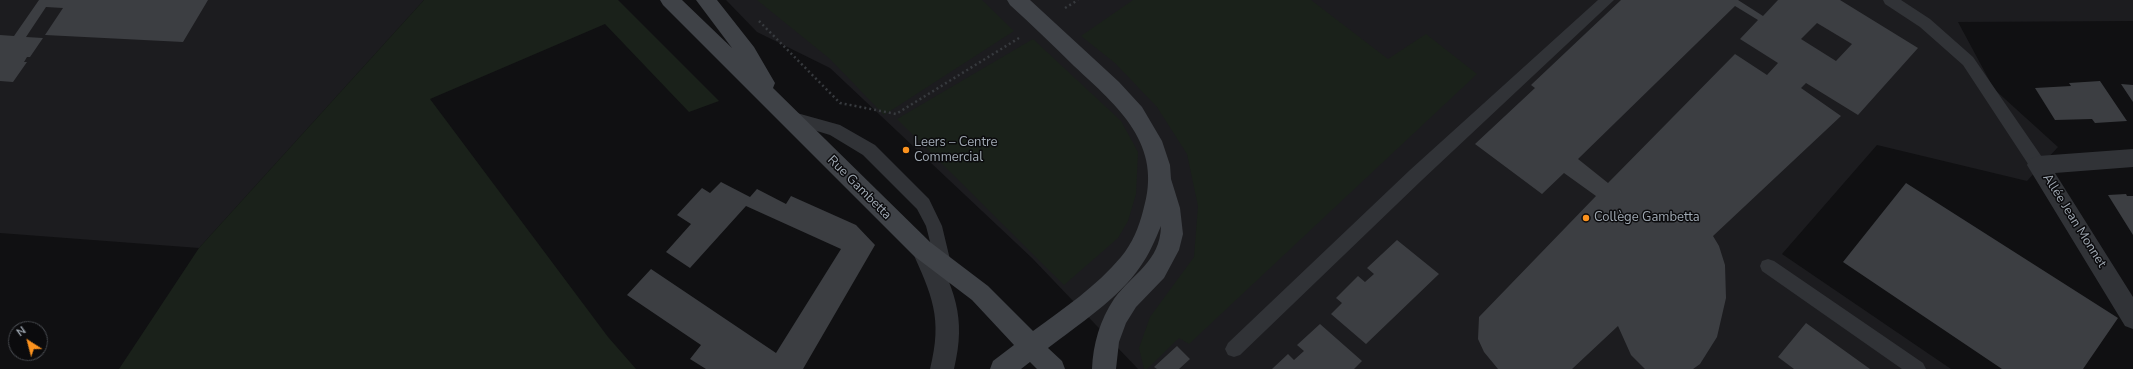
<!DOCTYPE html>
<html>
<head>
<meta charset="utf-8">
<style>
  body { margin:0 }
  #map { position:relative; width:2133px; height:369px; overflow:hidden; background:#101012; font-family:"Nunito Sans",sans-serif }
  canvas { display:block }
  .north { position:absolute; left:8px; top:321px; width:40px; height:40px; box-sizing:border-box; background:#0b0b0d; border:1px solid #474a4f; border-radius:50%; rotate:324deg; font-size:11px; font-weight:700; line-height:16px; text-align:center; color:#a0a9b3 }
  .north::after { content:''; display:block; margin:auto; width:14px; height:18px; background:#fb921e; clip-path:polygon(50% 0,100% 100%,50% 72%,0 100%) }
</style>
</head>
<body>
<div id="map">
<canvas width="2133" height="369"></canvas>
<div class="north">N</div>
</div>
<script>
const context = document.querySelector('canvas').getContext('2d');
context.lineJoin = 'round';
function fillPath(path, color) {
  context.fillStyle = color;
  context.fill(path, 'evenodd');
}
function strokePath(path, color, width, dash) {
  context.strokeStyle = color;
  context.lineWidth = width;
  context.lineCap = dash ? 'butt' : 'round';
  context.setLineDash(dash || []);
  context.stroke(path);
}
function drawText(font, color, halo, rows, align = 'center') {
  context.font = font + ' "Nunito Sans",sans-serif';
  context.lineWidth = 3;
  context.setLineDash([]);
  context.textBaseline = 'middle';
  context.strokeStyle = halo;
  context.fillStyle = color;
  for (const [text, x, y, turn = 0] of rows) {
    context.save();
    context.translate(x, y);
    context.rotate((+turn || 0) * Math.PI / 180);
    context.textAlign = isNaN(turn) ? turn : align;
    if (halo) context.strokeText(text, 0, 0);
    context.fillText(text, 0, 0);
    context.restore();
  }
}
const built = new Path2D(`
  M0,0h424l-225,248 -199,-15z
  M726,0h1407v21l-175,1 36,67 64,58 -31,34 -150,-36 -95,109 169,115h-813l-106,-111 -202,-190 -73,-36z`);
const green = new Path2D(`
  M424,0h194l101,101 -30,11 -84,-88 -175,75 178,238 28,32h-517l80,-121z
  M757,0h225l32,31 -130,84 -54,-56z
  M1133,0h178l77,59 38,-25 51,40 -288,270 -10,-6 -32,31h-3l-5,-21 11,-31 44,-60 4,-51 -11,-52 -30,-47 -42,-44 -34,-27z
  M1033,39l88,82 17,31 -2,42 -8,27 -10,17 -54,47 -167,-166z`);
const building = new Path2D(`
  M39,0h169l-25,42 -138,-7 18,-27 -17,-1 -20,30 17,1 -13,19h-3l-3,5h3l-14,20 -13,-1v-46l14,1z
  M1621,0h117l25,16 15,-16h62l78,48 -60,67 -52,-32 -5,5 40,28 -128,120 6,10 6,19 1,33 -9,39 -17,27 -7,5h-48l-14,-14 -13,-29 -46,43h-74l-14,-17 -6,-13 1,-22 117,-121 -32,-23 -22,21 -67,-50 60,-56 -4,-3zM1735,6l23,14 -18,19 38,24 -11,12 -32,-21 -127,129 -30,-24zM1817,23l35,21 -16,17 -35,-22z
  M2100,81l27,40 -32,2 -3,-4 -37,1 -20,-32 36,-2 -2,-3z
  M2121,84l12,1v17z
  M721,182l29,15 7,-8 29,15 5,-8 65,29 19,20 -72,124h-97l-16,-10 11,-14 -74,-50 24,-26 125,84 65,-104 -95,-43 -56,62 -24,-16 25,-28 -14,-9 25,-27 8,5z
  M1906,183l212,135 -35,51h-81l-159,-107z
  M2126,194l1,2h6v39l-25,-40z
  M1397,240l42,34 -73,70 -35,-30 11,-11 -6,-5 22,-22 7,6 9,-8 -7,-6z
  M1806,323l64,46h-76l-16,-12z
  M1320,324l42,37 -8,8h-82l16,-15 6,6 10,-9 -7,-6z
  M1177,346l13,13 -11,10h-22l-3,-2z`);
const path = new Path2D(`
  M1065,8l13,-8
  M759,21l81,82 56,11 123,-76`);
const lane = new Path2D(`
  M1598,0h16l-192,180 -182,175 -6,2 -6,-2 -3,-6 3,-6 182,-173z
  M1883,0h18l29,19 43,38 71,103 2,5 -2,5 -6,2 -6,-2 -69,-105 -43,-38 -35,-23z
  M786,110l54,15 35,20 54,54 13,27 11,46 -2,5 -6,2 -6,-2 -13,-51 -9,-17 -54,-54 -33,-20 -49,-15 -3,-4 3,-4z
  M1768,259l6,2 149,102 3,6h-24l-140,-98 -2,-5 2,-5z`);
const street = new Path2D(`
  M2133,149v18l-78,6 78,124v32l-8,-3 -98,-161 3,-6 8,-3z
  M922,239l8,3c24,47 37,74 24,127h-24c13,-51 2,-74 -19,-120l3,-7z`);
const secondary = new Path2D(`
  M660,0h22l50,48 -36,-48h21l37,47 21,36 -2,5 157,154 58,44 45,45c30,-22 64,-45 88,-74 11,-13 18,-30 22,-46 21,-67 -25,-104 -69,-145 -21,-21 -42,-41 -64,-61l-3,-5h23l89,82 23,25 20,34 8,24 1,14 9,29 3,26 -4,16 -15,28 -28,29 -10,16 -7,19 -3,27h-24c1,-25 8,-49 22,-70 19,-26 46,-37 47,-73 -6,14 -12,29 -21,41 -21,31 -62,58 -92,81l14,13 3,8h-28l-7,-7 -9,7h-31l3,-8 21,-16 -42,-45 -58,-44 -251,-251z`);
const markers = [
  [906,150,4,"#fb921e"],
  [1586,218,4,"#fb921e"]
];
const poiNames = [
  ["Leers – Centre",914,143],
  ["Commercial",914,158],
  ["Collège Gambetta",1594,218]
];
const streetNames = [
  ["Rue Gambetta",859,188,45],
  ["Allée Jean Monnet",2074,221,58]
];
fillPath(built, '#1c1c1f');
fillPath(green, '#1a211a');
fillPath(building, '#3c3e42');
strokePath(path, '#373a3e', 2.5, [2, 3]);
fillPath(lane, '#313337');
fillPath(street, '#313337');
fillPath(secondary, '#3f4247');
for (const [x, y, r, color] of markers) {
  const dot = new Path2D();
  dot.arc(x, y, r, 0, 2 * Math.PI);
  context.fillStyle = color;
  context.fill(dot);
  strokePath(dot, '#0b0b0d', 1.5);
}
drawText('13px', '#a0a9b3', '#0b0b0d', poiNames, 'left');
drawText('13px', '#a0a9b3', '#0b0b0d', streetNames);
</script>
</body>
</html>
